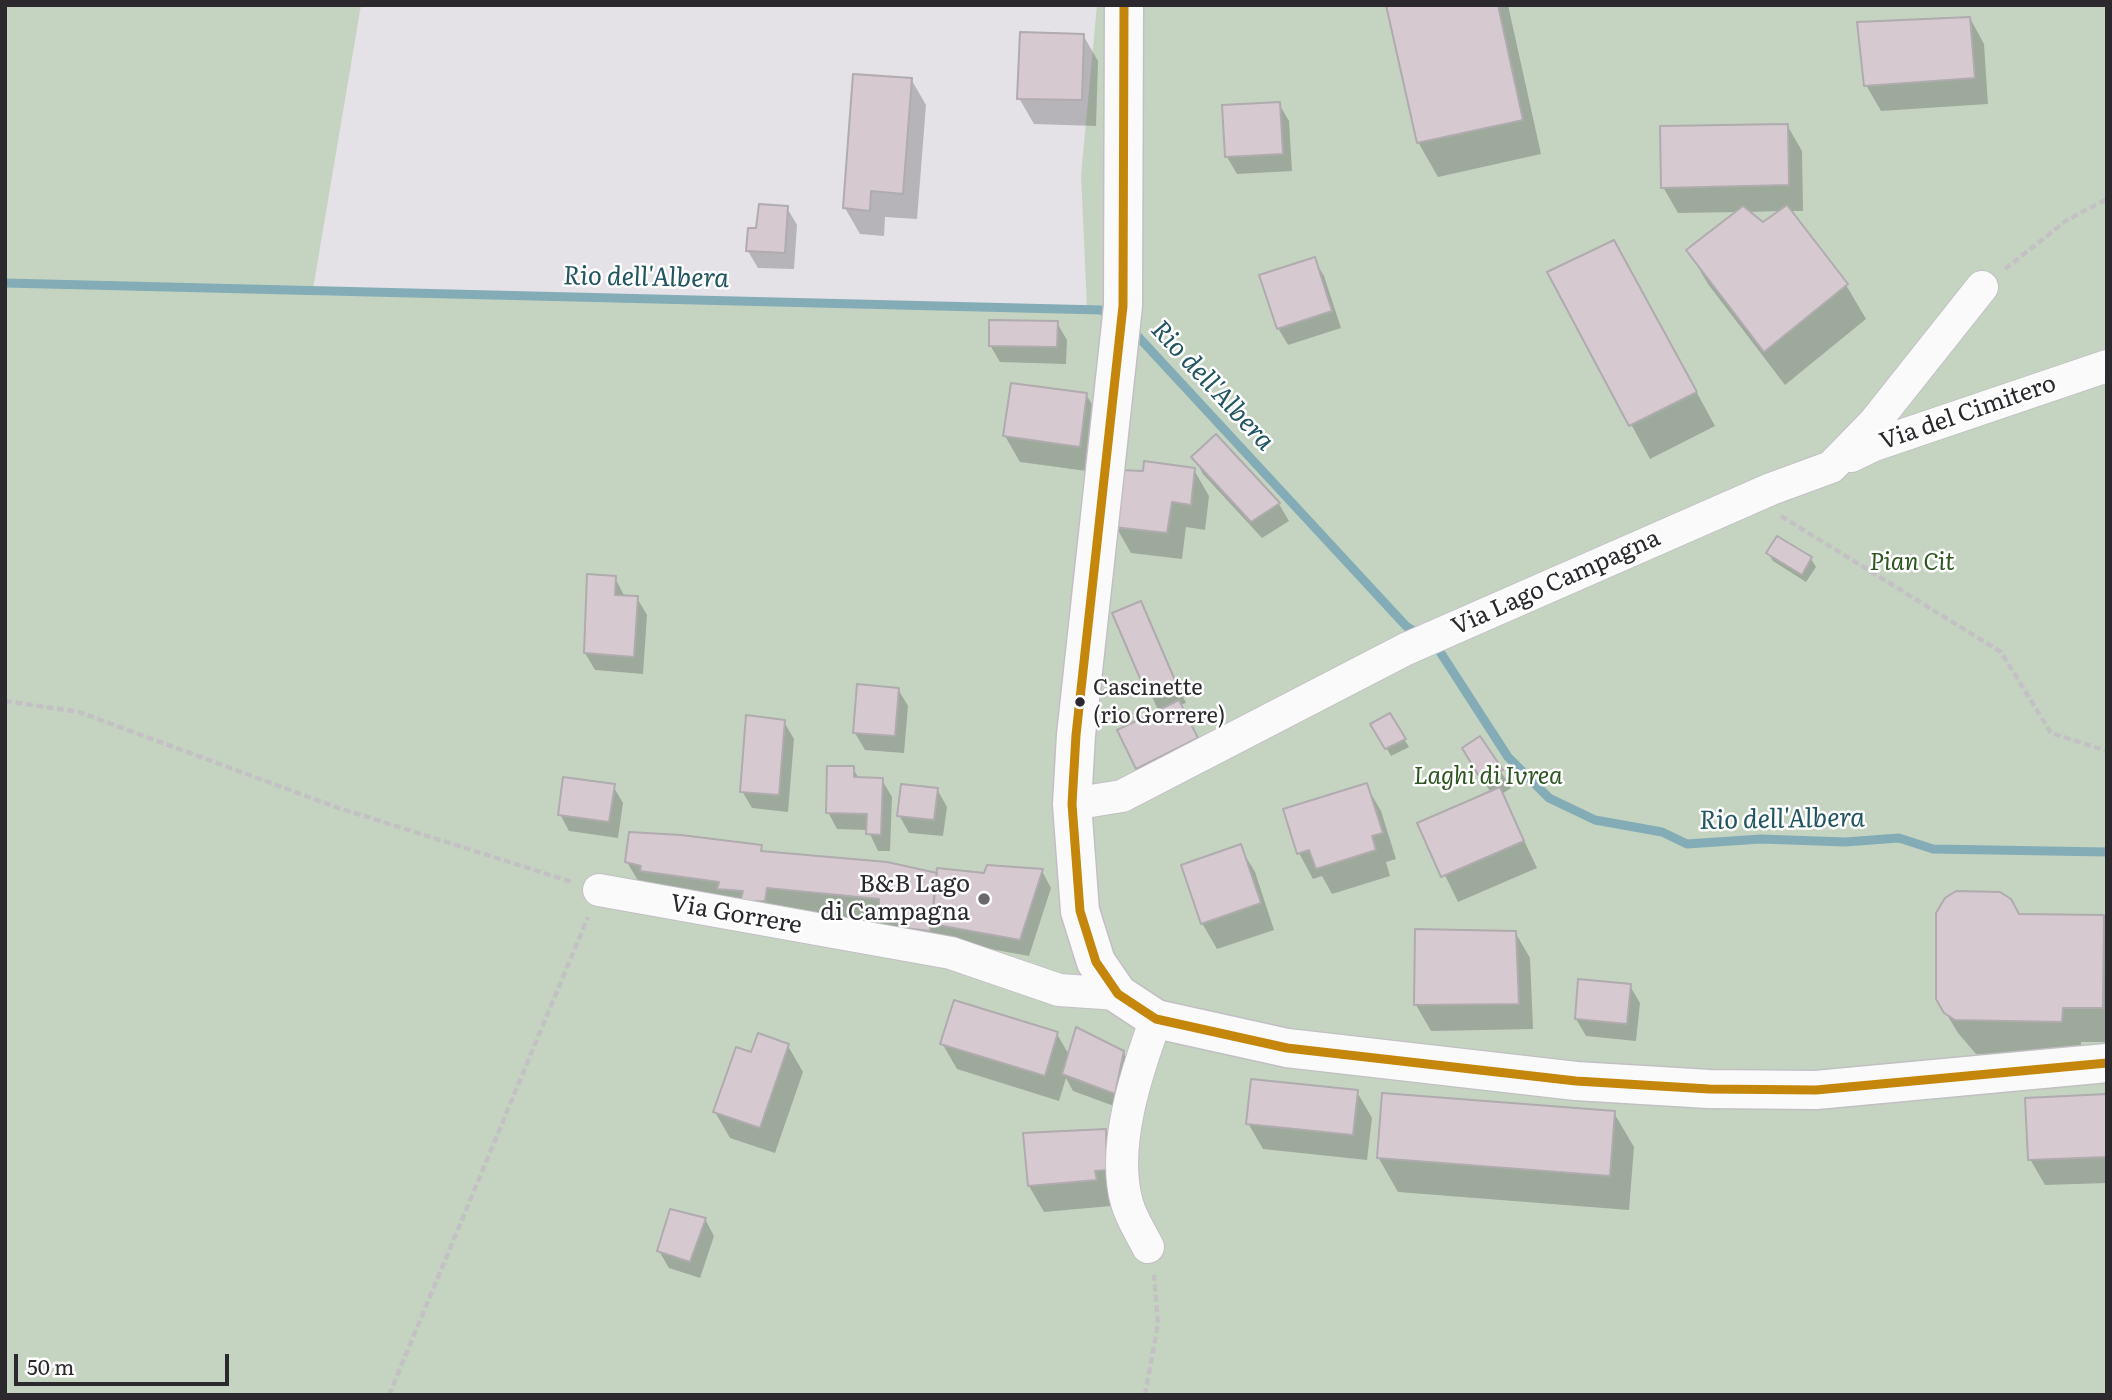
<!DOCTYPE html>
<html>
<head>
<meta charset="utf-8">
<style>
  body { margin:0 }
  #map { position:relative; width:2112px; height:1400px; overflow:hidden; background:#e4e1e7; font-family:Literata,serif }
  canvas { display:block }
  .frame { position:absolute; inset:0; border:7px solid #2b292d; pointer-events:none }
  .scale { position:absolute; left:14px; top:1354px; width:215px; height:32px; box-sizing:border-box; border:4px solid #2b292d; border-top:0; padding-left:9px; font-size:21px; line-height:24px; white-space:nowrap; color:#2b292d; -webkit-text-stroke:5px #fff; paint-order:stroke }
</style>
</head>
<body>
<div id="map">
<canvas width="2112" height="1400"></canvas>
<div class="frame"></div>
<div class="scale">50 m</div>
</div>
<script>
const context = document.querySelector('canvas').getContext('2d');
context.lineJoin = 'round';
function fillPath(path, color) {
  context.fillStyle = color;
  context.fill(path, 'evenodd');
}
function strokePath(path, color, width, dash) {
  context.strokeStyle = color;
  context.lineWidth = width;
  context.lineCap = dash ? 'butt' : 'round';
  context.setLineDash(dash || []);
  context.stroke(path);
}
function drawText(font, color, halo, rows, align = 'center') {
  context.font = font + ' Literata,serif';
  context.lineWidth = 5;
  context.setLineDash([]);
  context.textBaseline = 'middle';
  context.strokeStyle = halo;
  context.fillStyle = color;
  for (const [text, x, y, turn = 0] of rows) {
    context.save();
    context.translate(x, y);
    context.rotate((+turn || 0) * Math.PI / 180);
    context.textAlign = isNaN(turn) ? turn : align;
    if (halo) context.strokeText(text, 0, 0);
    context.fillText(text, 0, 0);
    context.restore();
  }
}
const green = new Path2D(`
  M5,5h356l-49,290 775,12 -6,-132 16,-170h1010v1390h-2102z`);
const shadow = new Path2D(`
  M1388,5h120l33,149 -103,23 -20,-35z
  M1970,18l14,26 4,60 -107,7 -15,-26z
  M1083,35l15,26 -2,65 -62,-2 -15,-26z
  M911,79l15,26 -9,114 -32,-2 -1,19 -24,-2 -15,-26z
  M1279,104l10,17 3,50 -55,3 -10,-17z
  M1787,125l15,26 1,60h-14l57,74 20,34 -81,66 -77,-101 -20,-34 49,-38 -59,1 -15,-26zM1782,211l-19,14 -16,-13z
  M787,208l10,17 -3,44 -36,-1 -10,-17 10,-21z
  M1314,259l10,17 17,52 -53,17 -10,-17z
  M1549,273l84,3 82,150 -65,33z
  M1057,323l10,17 -1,24 -66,-2 -10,-17z
  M1086,394l15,26 -7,52 -74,-10 -15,-26z
  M1216,437l63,67 10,17 -27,17 -59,-64 -9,-17z
  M1194,470l15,26 -4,34 -19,-3 -4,32 -51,-6 -15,-26z
  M1768,553l43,6 5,8 -10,15 -33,-21z
  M615,578l10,19 12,1 10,17 -4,59 -48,-4 -10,-17z
  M1140,603l46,100 -6,2 26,51 -58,29 -10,-17 21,-56 -45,-98z
  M898,689l10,17 -4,47 -39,-3 -10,-17z
  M1389,715l20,32 -18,9 -18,-32z
  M784,722l10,17 -6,73 -36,-4 -10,-17z
  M1480,738l31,50 -9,6 35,74 -79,34 -38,-78 71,-31 -27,-44z
  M853,768l6,11 23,1 10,17 -2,54h-12l-10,-21 -31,-1 -9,-17z
  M1366,785l15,26 15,48 -10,3 4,14 -58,18 -10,-18 -9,3 -14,-26z
  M613,786l10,17 -5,35 -49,-7 -9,-17z
  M937,789l10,18 -4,29 -34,-3 -10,-18z
  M761,847l3,6 174,22 104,-4 9,17 -22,68 -77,-14 -190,-7 -7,-11 -108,-28 -20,-34z
  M1240,847l15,25 19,58 -57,19 -15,-26z
  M2018,915l85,2 4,7v118h-26v13l-105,-1 -18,-21 -21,-35z
  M1515,932l15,26 3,71 -102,2 -15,-26z
  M1630,986l10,17 -4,38 -50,-5 -10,-17z
  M1057,1034l12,21 54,-3 10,17 -8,41 -52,-19 -7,-13 -7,23 -102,-32 -15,-26z
  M788,1046l15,26 -28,81 -45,-15 -15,-26z
  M1357,1092l15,26 -5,42 -104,-11 -15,-26z
  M2107,1096v87l-62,2 -15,-26z
  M1614,1113l20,34 -5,63 -231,-18 -20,-35z
  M1105,1131l15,26 1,39h-13l3,10 -67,6 -15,-26 -4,-52z
  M705,1219l9,17 -14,42 -31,-10 -10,-17z`);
const stream = new Path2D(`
  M5,283l1096,27 11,7
  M1132,330l274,296 14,9
  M1435,644l73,113 41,41 46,22 67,12 25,12 74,-5 84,3 54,-4 34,11 174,3`);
const building = new Path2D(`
  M1386,5h112l25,115 -106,23z
  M1970,17l5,61 -111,8 -7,-64z
  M1020,32l64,2 -2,66 -65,-1z
  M853,74l59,4 -9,116 -32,-3 -1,20 -27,-3z
  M1280,102l3,52 -58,3 -3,-52z
  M1788,124l1,61 -128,3 -1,-62z
  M759,204l29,2 -3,47 -39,-2 2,-23h8z
  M1787,205l61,79 -84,68 -78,-102 57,-44 20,16z
  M1614,240l83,152 -68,34 -82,-154z
  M1315,257l17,54 -55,18 -18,-54z
  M989,320l69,1 -1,26 -68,-1z
  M1011,383l76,10 -7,54 -77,-11z
  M1216,434l64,69 -29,19 -60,-65z
  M1144,461l51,7 -4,37 -19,-3 -5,31 -53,-6 6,-57 23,1z
  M1777,536l35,21 -10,18 -36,-22z
  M587,574l29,2 -1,19 23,1 -4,61 -50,-4z
  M1141,601l36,84 -29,12 -36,-84z
  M857,684l42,4 -4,48 -42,-3z
  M1179,700l19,38 -62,31 -19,-39z
  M1390,713l16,26 -21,10 -15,-25z
  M746,715l39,5 -6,75 -39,-3z
  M1480,736l23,34 -20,13 -21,-35z
  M827,766h27v11l29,1 -2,57 -15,-1 1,-20 -41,-1z
  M563,777l52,7 -6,38 -51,-7z
  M1367,783l16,50 -11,3 4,14 -60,19 -7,-19 -12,4 -14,-45z
  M901,784l37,4 -4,32 -37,-4z
  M1500,787l24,54 -83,36 -24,-54z
  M629,832l52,3 81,10 -1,6 126,11 50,11 -7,58 -25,-3 3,-8 -29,-3v-18l-112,-11 -2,13 -25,1 3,-11 -26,-2 2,-7 -79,-11 1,-5 -16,-4z
  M1241,844l20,59 -60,21 -20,-59z
  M987,865l56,4 -23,71 -88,-16 5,-56 47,5z
  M1956,891l44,1 11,7 8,15 85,1 -1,93h-40l-1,14 -107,-2 -11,-7 -8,-14v-86l9,-15z
  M1415,929l101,2 3,73 -105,1z
  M1578,979l53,5 -4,40 -52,-5z
  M954,1000l104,32 -13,44 -105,-32z
  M1076,1027l48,24 -9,43 -53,-20z
  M758,1033l31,11 -29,84 -47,-16 23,-65 15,5z
  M1251,1079l107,11 -5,45 -107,-11z
  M1382,1093l233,18 -5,65 -233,-18z
  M2107,1094v63l-79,3 -3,-62z
  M1106,1129l1,41 -12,1 2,9 -69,6 -5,-53z
  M670,1209l36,9 -16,44 -33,-11z`);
const path = new Path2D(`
  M2005,269l62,-49 40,-21
  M1781,516l220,136 50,81 56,18
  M5,701l74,11 254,94 239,76
  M389,1395l199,-478
  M1145,1395l13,-71 -4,-49`);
const minor = new Path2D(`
  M1851,456l23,-11 233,-79
  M1072,804l50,-8 284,-147 365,-160 60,-22 43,-44 108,-136
  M599,890l352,63 108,37 59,4
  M1148,1247c-7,-14 -17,-29 -21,-44 -16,-56 10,-132 29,-184`);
const tertiary = new Path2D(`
  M1124,5l-1,301 -47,429 -4,69 8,107 16,51 22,32 38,25 131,29 289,33 133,8 107,1 291,-27`);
const bus1 = new Path2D(`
  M1124,5l-1,301 -47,429 -4,69 8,107 16,51 22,32 38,25 131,29 289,33 133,8 107,1 291,-27`);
const markers = [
  [1080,702,6,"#2b292d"],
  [984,899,7,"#6c696e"]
];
const busNames = [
  ["Cascinette",1093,689],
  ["(rio Gorrere)",1093,717]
];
const streetNames = [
  ["Via del Cimitero",1968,413,-19],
  ["Via Lago Campagna",1556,583,-24],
  ["Via Gorrere",736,915,10]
];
const parkNames = [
  ["Pian Cit",1912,563],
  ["Laghi di Ivrea",1488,777]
];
const poiNames = [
  ["B&B Lago",970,885],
  ["di Campagna",970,913]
];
const waterNames = [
  ["Rio dell'Albera",646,278,1],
  ["Rio dell'Albera",1212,386,47],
  ["Rio dell'Albera",1782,820,-1]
];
fillPath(green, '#c5d4c1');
fillPath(shadow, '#0003');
strokePath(stream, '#84acb7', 9);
fillPath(building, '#d6cad0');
strokePath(building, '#afabaf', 2);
strokePath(minor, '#c2bfc4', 34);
strokePath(tertiary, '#c2bfc4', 41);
strokePath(path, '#c3c1c4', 4.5, [7, 3.5]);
strokePath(minor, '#fbfafb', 32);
strokePath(tertiary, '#fbfafb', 38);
strokePath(bus1, '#c4870b', 9);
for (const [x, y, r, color] of markers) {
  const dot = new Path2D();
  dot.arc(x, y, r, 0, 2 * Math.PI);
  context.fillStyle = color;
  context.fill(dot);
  strokePath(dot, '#fff', 2.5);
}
drawText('22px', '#2b292d', '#fff', busNames, 'left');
drawText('24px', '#2b292d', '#fff', streetNames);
drawText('italic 24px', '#2d5621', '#fff', parkNames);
drawText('24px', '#2b292d', '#fff', poiNames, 'right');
drawText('italic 26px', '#215560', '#fff', waterNames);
</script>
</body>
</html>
